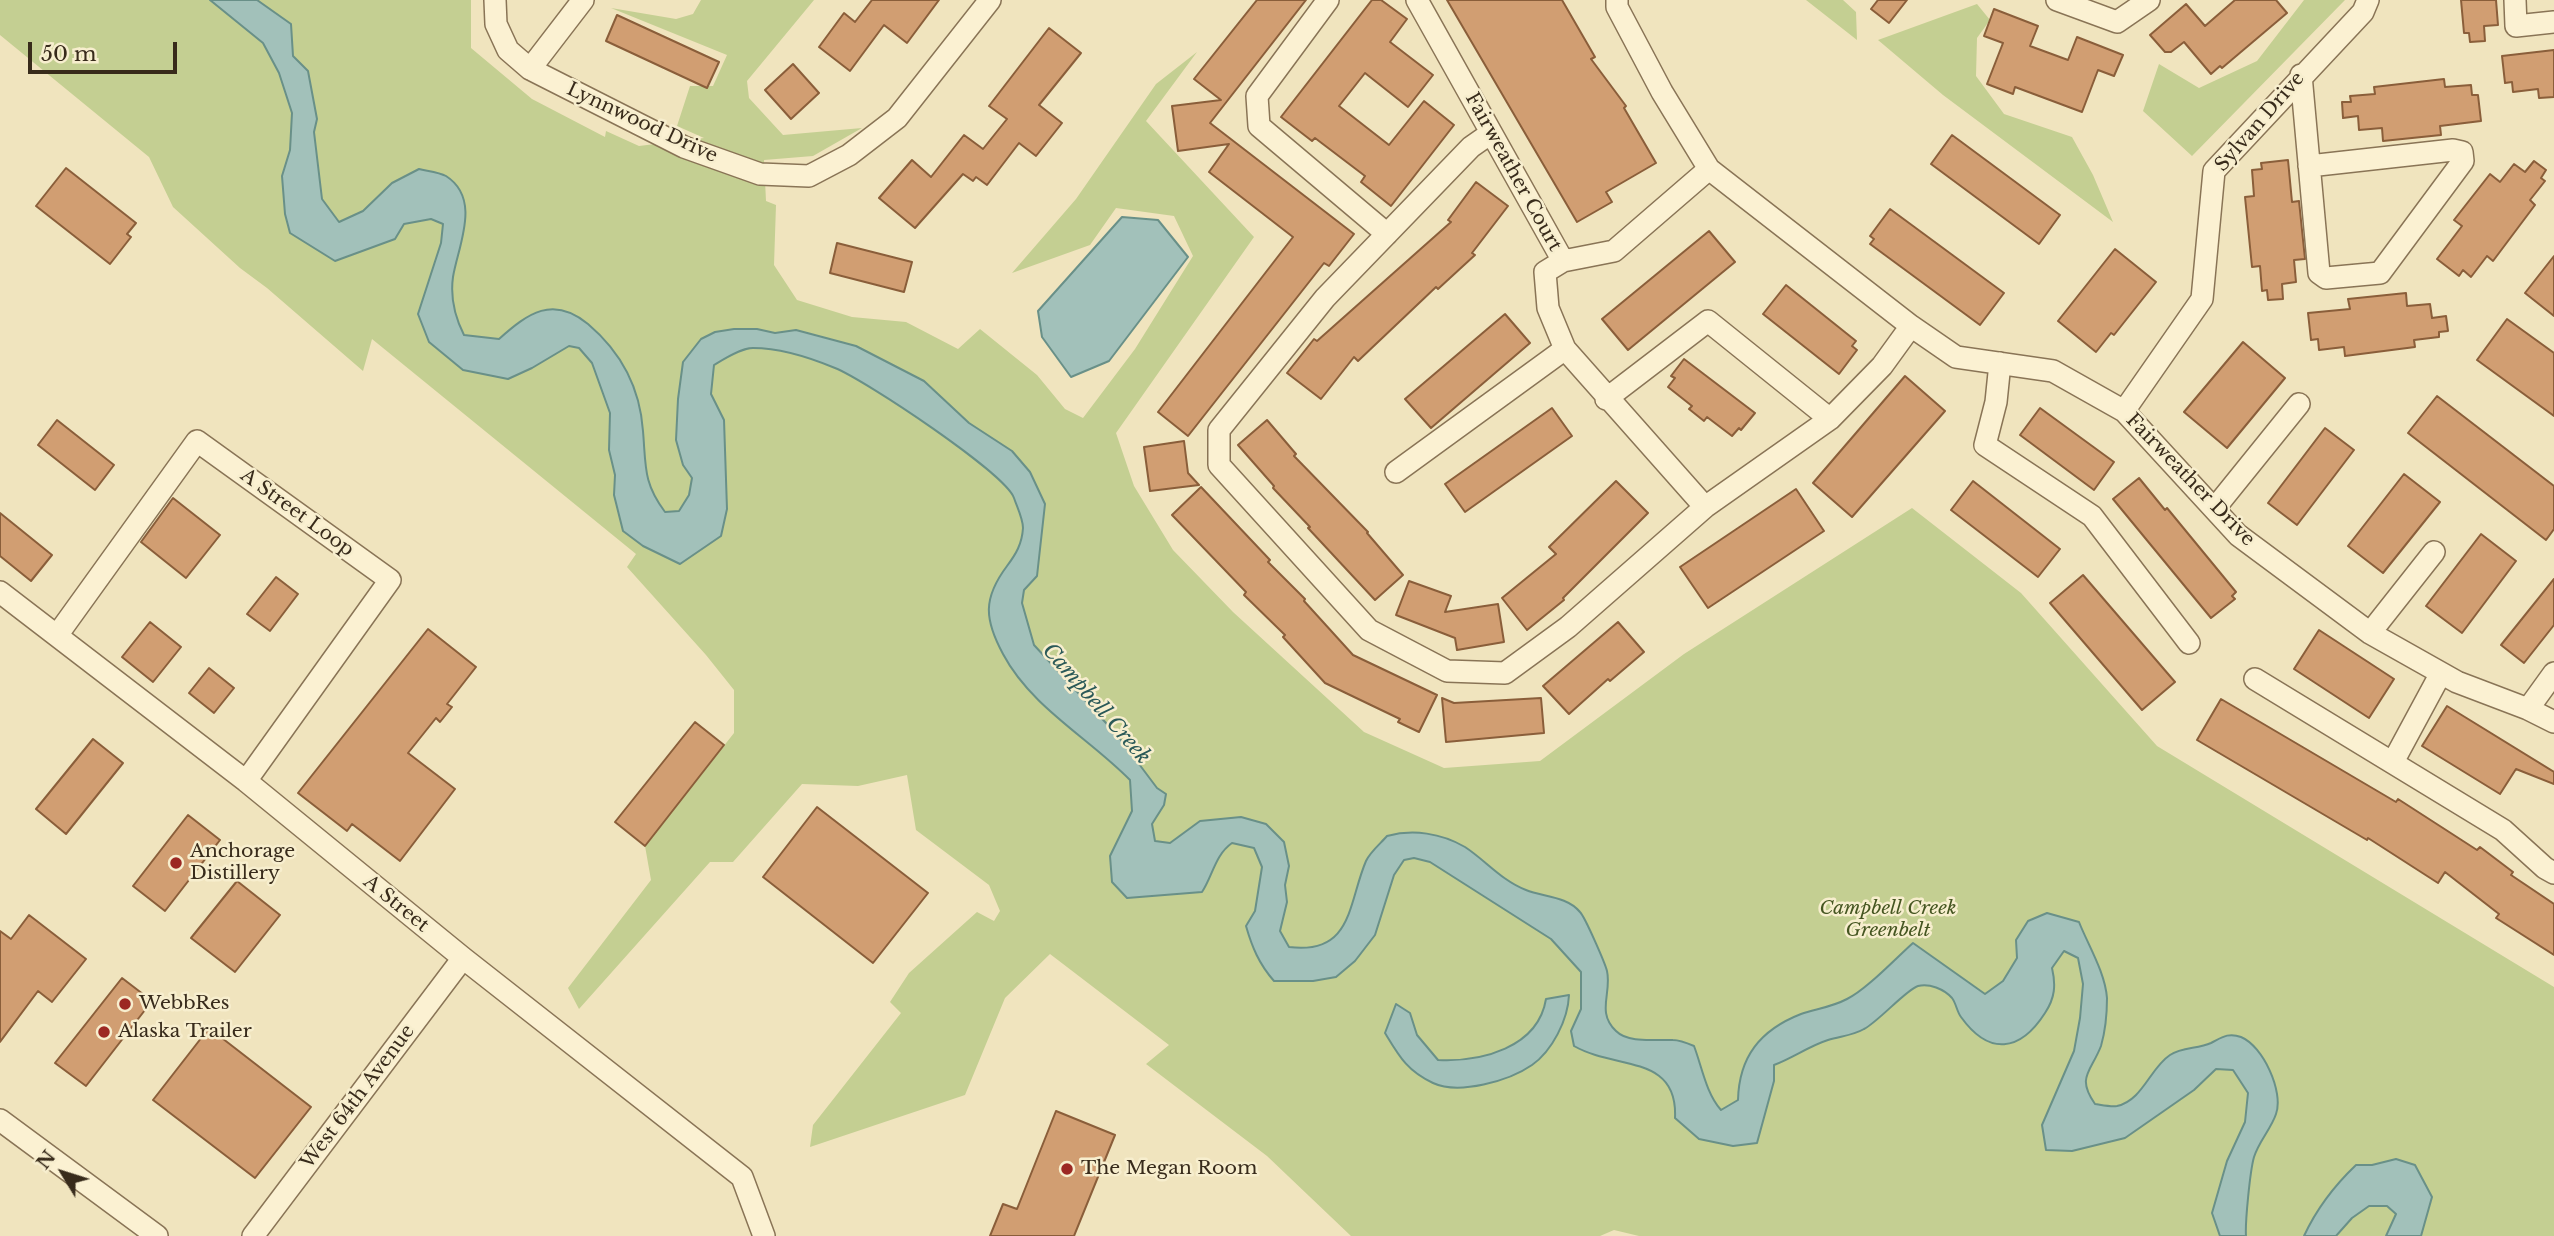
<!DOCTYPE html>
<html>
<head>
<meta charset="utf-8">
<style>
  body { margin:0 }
  #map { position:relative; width:2554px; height:1236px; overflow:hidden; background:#f0e4be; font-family:"Libre Baskerville",serif }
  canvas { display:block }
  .north { position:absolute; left:28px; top:1138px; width:70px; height:70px; -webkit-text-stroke:5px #f7eece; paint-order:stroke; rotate:308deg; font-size:19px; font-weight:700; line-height:28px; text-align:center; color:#382b1b }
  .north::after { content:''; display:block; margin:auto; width:24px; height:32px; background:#382b1b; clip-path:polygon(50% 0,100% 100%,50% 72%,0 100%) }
  .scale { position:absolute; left:28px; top:42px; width:149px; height:32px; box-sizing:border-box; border:4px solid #382b1b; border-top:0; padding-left:9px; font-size:21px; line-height:24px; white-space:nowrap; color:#382b1b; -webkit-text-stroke:5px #f7eece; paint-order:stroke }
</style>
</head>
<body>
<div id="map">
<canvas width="2554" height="1236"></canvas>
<div class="north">N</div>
<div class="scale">50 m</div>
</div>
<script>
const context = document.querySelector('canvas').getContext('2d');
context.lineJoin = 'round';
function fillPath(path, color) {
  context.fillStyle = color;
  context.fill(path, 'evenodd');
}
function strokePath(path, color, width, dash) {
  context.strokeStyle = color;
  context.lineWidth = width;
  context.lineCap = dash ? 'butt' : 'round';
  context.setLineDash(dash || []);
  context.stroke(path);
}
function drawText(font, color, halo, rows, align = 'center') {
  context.font = font + ' "Libre Baskerville",serif';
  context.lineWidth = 5;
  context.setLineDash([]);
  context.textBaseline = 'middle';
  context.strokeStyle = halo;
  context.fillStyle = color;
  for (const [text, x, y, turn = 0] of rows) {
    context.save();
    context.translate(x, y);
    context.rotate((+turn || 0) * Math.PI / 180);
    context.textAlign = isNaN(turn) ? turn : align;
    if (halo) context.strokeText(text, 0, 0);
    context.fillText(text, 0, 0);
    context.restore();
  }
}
const green = new Path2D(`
  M0,0h471v48l61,51 73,38 1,-6 33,15 65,-8 -27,-12 13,-40h23l14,-31 -116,-47 65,11 17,-5 8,-14h113l-67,81 2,17 34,37 79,-7 -49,28 -49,4 2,41 10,4 -2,60 23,35 55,17 54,5 52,27 22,-20 57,46 28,34 18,9 52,-69 58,-93 -19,-40 -58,-8 -26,37 -78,28 64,-74 80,-115 41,-32 -51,69 108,116 -138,196 18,53 39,64 60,62 131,120 80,36 96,-7 144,-107 228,-146 109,85 136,153 397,241v249h-915l-25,-6 -14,6h-249l-84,-80 -121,-92 23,-19 -119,-91 -45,44 -40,97 -155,52 3,-22 88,-112 -11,-11 19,-29 68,-61 17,9 6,-10 -11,-26 -73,-55 -9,-55 -49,11 -56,-2 -69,78h-23l-131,147 -11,-21 83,-108 -6,-34 89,-113v-43l-28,-35 -79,-88 9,-13 -264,-215 -9,32 -96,-83 -27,-20 -67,-61 -24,-50 -149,-122z
  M1806,0h37l13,12 1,28z
  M2304,0h41l-153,156 -49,-45 16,-47 40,24 58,-27z
  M1977,4l13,16 -13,18 -1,38 28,38 68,23 21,38 20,47 -170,-127 -65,-55z`);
const water = new Path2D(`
  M210,0h47l34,24 2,32 15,15 9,48 -3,13 8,67 17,23 24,-11 29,-28 27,-14c8,2 20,3 27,7 36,23 12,70 7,101 -3,21 2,40 11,58l35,4c29,-26 54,-44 89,-15 33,28 52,64 55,107 3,35 0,52 22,81l14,-1 10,-16 3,-17 -9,-13 -7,-25 2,-41 5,-37 18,-23 14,-7 19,-3h23l18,4 21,-3 60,16 68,35 45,42 43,28 18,21 15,32 -8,72 -13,14 -2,13 12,42 84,91 39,52 9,6 -2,11 -12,19 3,17 15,2 30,-22 41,-4 25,7 18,18 5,24 -4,19 2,17 -7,29 9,16c64,8 59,-44 77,-86 4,-9 15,-18 21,-25 26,-7 54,-3 78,11 20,13 37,34 61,43 17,7 41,6 54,22 5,5 25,51 27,59 5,22 -11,41 9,60 13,13 40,8 57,9 7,0 14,3 21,6 8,21 12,47 27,64l17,-10c1,-43 22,-70 63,-86 15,-5 31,-7 46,-15 19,-9 49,-41 66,-56l72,51 18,-13 14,-23 -1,-18 12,-19 19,-8 32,9c9,23 26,50 28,76 0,14 -2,34 -6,48 -10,26 -25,31 -6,58 7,1 16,3 22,2 26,-6 33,-38 53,-51 12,-8 28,-6 41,-12 10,-5 17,-11 30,-6 22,9 43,55 35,77 -5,15 -17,27 -22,43 -4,14 -9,66 -8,79h-26l-8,-23 15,-52 18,-39 3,-29 -15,-23 -17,-1 -22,21 -69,48 -53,13 -26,-1 -4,-25 32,-74 6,-33 3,-34 -5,-26 -14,-7 -12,17c4,17 3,30 -7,45 -25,39 -56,43 -84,4 -4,-5 -5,-14 -9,-19 -8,-9 -23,-15 -34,-12 -11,3 -40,36 -54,43 -12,7 -24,7 -36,11 -19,6 -35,18 -54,25v16l-17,62 -24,3 -34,-7 -24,-21c3,-64 -59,-48 -101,-72l-3,-15 10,-22v-37l-30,-33 -121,-77 -16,-4 -10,2 -10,15 -19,60 -20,26 -19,16 -23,4h-39c-15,-17 -22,-34 -28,-55l9,-15 7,-44 -8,-19 -22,-5c-17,12 -19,32 -30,49l-75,6 -15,-16 -2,-26 22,-45 -2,-31c-41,-42 -99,-73 -127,-126 -19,-35 -20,-56 4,-88 9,-12 15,-22 16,-38 0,-9 -6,-21 -9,-30 -9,-25 -149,-118 -179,-130 -24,-10 -56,-20 -82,-20 -12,0 -29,11 -39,17l-3,29 13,26 3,89 -6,27 -41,28 -37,-18 -20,-15 -9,-36 1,-20 -6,-25 1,-37 -18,-50 -13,-15 -10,-2 -37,22 -24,11 -45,-9 -34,-28 -11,-28 23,-71 2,-19 -12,-5 -27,5 -9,15 -60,22 -45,-28 -5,-19 -3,-38 8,-26 2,-37 -13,-40 -16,-30z
  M1122,217l36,3 30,37 -79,104 -38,16 -29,-40 -4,-26z
  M1569,995c-1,25 -17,56 -37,70 -23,16 -73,30 -99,18 -26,-12 -34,-27 -48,-50l11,-29 14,9 7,22 21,25c43,2 100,-12 108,-61z
  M2396,1159l19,6 17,32 -11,39h-35l10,-22 -9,-8h-18l-17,12 -16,18h-32c12,-26 31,-51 52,-71h16z`);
const building = new Path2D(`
  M872,0h67l-32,43 -23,-18 -34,46 -31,-24 25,-34 11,9z
  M1257,0h49l-96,123 144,111 -25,32 -5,-3 -136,173 -30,-24 135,-175 -84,-65 20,-28 -51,7 -6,-45 49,-6 -27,-21z
  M1372,0h9l26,19 -17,23 43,33 -25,32 -43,-34 -26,33 50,39 35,-44 30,24 -63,81 -30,-24 4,-6 -50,-38 -3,3 -31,-24z
  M1447,0h115l33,57 -4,2 35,47 -2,2 32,55 -50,29 6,10 -35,20z
  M1878,0h29l-18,23 -18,-14z
  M2235,0h41l11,13 -65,55 -2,-2 -9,8 -27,-32 -13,10h-6l-15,-17 36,-31 19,22z
  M2461,0h35l2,25 -14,1 1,15 -15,1 -1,-9h-5z
  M1994,9l44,17 -8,20 38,14 9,-23 46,18 -9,21 -16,-6 -16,42 -67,-25 -2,7 -26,-10 16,-41 -19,-7z
  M617,15l102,47 -12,26 -101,-47z
  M1049,28l32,25 -42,52 23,18 -26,33 -17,-13 -32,42 -11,-8 -3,4 -10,-7 -48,54 -36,-30 33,-38 19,17 33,-42 19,14 24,-30 -18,-13z
  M2554,50v47l-15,1 -1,-9 -25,3 -1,-10 -7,1 -3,-27z
  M793,64l26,29 -28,26 -26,-29z
  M2444,79l1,8 26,-2 1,10h6l3,26 -41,5 1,9 -58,6 -1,-13 -23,2 -1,-14 -15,2 -1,-16h9l-1,-6 25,-2 -1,-7z
  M1952,135l108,80 -21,29 -108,-80z
  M2288,160l4,42 7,-1 6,58 -11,1 2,22 -14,2 1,15 -15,1 -1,-10 -5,1 -2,-25 -8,1 -7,-70 9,-1 -2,-26 10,-1 -1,-6z
  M2534,161l12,9 -5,8 4,3 -15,19 5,5 -42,56 -6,-5 -16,21 -8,-7 -4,6 -22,-17 25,-33 -8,-6 36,-46 10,8 14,-18 11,8z
  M66,168l70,55 -9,11 4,3 -21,27 -74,-58z
  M1476,182l32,24 -36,47 3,2 -37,34 -2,-2 -78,74 -4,-4 -33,42 -34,-26 27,-34 3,2 134,-119 -3,-2z
  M1890,209l114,84 -24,32 -110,-81 4,-5 -4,-3z
  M1709,231l26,31 -107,88 -26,-31z
  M837,243l75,19 -8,30 -74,-19z
  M2115,249l41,33 -42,53 -3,-2 -15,19 -38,-31z
  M2554,256v60l-29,-23z
  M1786,285l70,56 -4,5 5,4 -18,24 -76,-60z
  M2406,293l1,13 23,-2 2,14 14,-2 2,15 -9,1v5l-25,3 1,7 -70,9 -1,-9 -25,3 -1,-11 -7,1 -3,-27 42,-4 -2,-10z
  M1505,314l25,29 -99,85 -26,-29z
  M2507,319l47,34v63l-77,-56z
  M2243,342l42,36 -58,70 -43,-36z
  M1684,359l71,54 -14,17 -2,-2 -7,8 -25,-19 -3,4 -15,-12 3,-3 -24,-19 7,-9 -4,-2z
  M1905,376l40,35 -93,106 -39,-34z
  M2437,396l117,90v43l-8,11 -138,-107z
  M1552,408l20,28 -107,76 -20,-28z
  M2040,408l74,54 -20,28 -74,-55z
  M57,420l57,45 -19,25 -57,-45z
  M1267,420l29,34 -2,2 74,76 -1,1 36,42 -28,25 -67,-72 2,-1 -37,-39 1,-2 -36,-41z
  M2325,428l29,22 -57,75 -29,-22z
  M1184,441l4,32 11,12 -49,6 -6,-44z
  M2404,474l36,28 -57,71 -35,-27z
  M2139,478l26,32 2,-2 69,84 -4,4 3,3 -24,19 -98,-119z
  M1616,481l32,32 -85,85 1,2 -37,30 -25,-32 54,-44 -7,-7z
  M1973,481l87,68 -22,28 -87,-67z
  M1201,487l69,73 -2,2 37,37 -1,2 49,54 84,40 -18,37 -21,-10 2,-3 -75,-36 -42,-46 2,-2 -41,-40 2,-3 -74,-77z
  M1796,489l28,42 -116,77 -28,-41z
  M173,498l47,37 -34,43 -45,-36z
  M0,513l52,42 -21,26 -31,-25z
  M2481,534l35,27 -54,72 -36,-27z
  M2083,575l92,107 -33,28 -92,-107z
  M276,577l22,17 -28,37 -23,-17z
  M2554,579v46l-30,38 -23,-18z
  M1409,581l42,15 -6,16 53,-8 6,38 -47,8 -2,-12 -59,-23z
  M150,622l31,25 -28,35 -31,-25z
  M1618,622l26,30 -34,29 -2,-2 -39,35 -26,-28z
  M428,629l48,38 -29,37 5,3 -12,15 -4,-4 -28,35 47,36 -55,72 -48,-37 -5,7 -49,-38z
  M2319,630l75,49 -25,39 -75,-49z
  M209,668l25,20 -20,25 -25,-20z
  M1442,698l12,5 87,-5 3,35 -98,9z
  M2221,699l175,103 2,-3 79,51 3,-3 33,25 -2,3 43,29v51l-58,-37 3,-4 -54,-42 -7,11 -70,-45 -1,2 -170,-100z
  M2447,706l107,66v12l-38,-15 -16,25 -78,-48z
  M695,722l29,23 -79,101 -30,-24z
  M93,739l30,24 -57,71 -30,-25z
  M817,807l111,86 -55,70 -110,-86z
  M188,815l32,25 -55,71 -32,-25z
  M237,881l43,34 -45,57 -44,-34z
  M29,915l57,44 -34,43 -14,-11 -38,51v-111l11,8z
  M122,978l30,23 -66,85 -31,-23z
  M209,1028l102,79 -56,71 -102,-78z
  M1056,1111l59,24 -41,101h-84l13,-32 14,5z`);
const minor = new Path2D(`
  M495,0l1,24 12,26 22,19 154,78 76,27 49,2 40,-21 48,-37 93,-118
  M1328,0l-71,96 2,30 128,108
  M1417,0l146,261 51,-10 95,-82
  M1617,0v7l45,85 47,77 202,157 45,31 97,14 71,40 114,124 132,98 87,49 71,27 26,13
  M2057,0l60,22 32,-22
  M2515,0l1,26 38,-4
  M530,69l53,-69
  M2301,75l18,198 7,5 54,-5 83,-112 -1,-9 -9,-2 -144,16
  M1491,133l-20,14 -146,151 -106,132v35l150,165 78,41 58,2 63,-46 137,-120 125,-88 52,-53 29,-40
  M1563,261l-18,11 3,36 17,41 140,158
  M2000,363l-4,39 -11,43 107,71 97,127
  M1606,399l102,-78 122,98
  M2124,411l78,-112 12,-128 149,-159 5,-12
  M1396,472l169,-123
  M2215,508l84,-104
  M0,592l246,189 217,177 279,219 22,59
  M2370,633l64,-81
  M58,634l139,-193 193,139 -144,201
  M2255,679l248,151 42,38 9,5
  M2528,709l26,-36
  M2393,762l48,-89
  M0,1120l157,116
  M253,1236l210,-278`);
const markers = [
  [176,863,7,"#9c2823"],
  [125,1004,7,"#9c2823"],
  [104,1032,7,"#9c2823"],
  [1067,1169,7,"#9c2823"]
];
const streetNames = [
  ["Sylvan Drive",2260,122,-49],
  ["Lynnwood Drive",642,123,25],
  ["Fairweather Court",1513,172,61],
  ["Fairweather Drive",2190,480,46],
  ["A Street Loop",297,513,36],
  ["A Street",396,904,39],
  ["West 64th Avenue",358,1097,-53]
];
const poiNames = [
  ["Anchorage",190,852],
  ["Distillery",190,874],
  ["WebbRes",139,1004],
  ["Alaska Trailer",118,1032],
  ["The Megan Room",1081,1169]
];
const parkNames = [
  ["Campbell Creek",1888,909],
  ["Greenbelt",1888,931]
];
const waterNames = [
  ["Campbell Creek",1096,704,49]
];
fillPath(green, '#c4cf92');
fillPath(water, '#a2c1ba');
strokePath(water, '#699088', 2);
fillPath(building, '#d19e72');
strokePath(building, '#8a5e3a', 2);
strokePath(minor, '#897456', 24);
strokePath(minor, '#fbf1d2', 21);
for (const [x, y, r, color] of markers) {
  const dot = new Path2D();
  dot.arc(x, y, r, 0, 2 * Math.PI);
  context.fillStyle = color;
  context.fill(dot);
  strokePath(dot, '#f7eece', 2.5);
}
drawText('19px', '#382b1b', '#f7eece', streetNames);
drawText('19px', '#382b1b', '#f7eece', poiNames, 'left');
drawText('italic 19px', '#455621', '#f7eece', parkNames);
drawText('italic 21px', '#2a5958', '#f7eece', waterNames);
</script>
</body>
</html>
